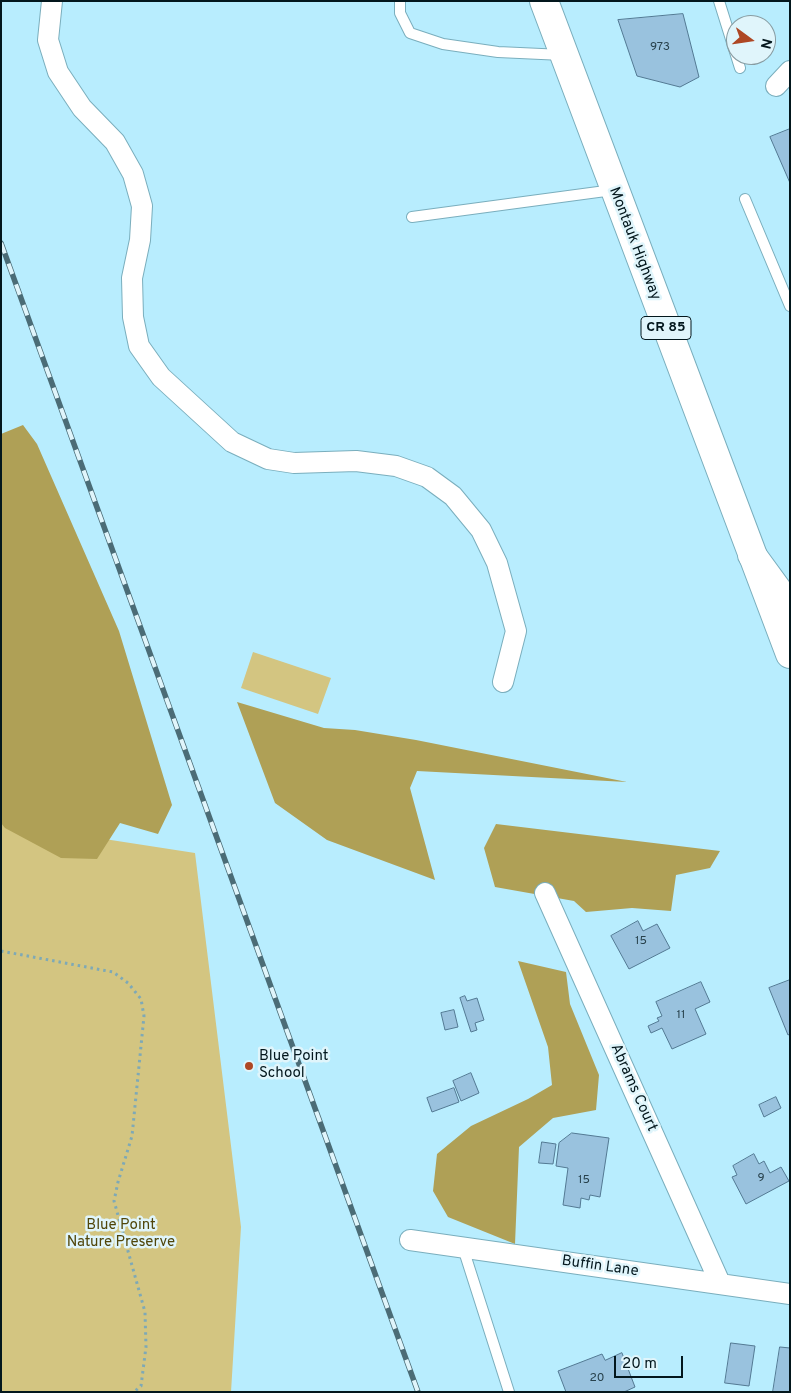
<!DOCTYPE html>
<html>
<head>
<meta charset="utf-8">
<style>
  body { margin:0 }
  #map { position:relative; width:791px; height:1393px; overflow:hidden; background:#b8edfe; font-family:Overpass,sans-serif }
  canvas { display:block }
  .frame { position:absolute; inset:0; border:2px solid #03171d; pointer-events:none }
  .north { position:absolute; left:726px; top:15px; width:50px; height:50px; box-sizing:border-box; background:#e0f5fb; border:1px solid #889ca2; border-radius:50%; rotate:104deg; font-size:14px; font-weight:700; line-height:20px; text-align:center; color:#03171d }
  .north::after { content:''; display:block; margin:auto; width:18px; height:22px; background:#ae4724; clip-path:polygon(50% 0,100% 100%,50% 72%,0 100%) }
  .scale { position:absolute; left:614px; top:1356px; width:69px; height:22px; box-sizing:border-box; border:2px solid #03171d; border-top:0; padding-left:6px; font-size:15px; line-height:18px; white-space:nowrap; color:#03171d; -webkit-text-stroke:4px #e0f5fb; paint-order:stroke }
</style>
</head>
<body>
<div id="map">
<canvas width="791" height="1393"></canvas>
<div class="frame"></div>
<div class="north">N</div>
<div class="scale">20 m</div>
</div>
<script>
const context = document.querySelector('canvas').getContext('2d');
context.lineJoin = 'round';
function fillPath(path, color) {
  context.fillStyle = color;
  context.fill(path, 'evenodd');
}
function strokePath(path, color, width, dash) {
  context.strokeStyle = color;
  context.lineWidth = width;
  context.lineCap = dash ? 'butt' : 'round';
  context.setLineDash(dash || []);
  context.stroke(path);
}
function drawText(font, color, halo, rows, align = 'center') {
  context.font = font + ' Overpass,sans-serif';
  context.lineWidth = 5;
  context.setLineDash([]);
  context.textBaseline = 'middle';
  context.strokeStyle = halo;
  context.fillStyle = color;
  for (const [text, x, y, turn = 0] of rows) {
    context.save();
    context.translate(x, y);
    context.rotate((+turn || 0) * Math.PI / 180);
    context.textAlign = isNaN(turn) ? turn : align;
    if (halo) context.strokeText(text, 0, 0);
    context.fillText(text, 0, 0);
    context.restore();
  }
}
const green = new Path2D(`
  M253,652l78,26 -13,36 -77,-26z
  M1,823l194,30 46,374 -10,165h-230z`);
const forest = new Path2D(`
  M23,425l14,19 82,187 53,174 -14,29 -38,-11 -23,36 -36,-1 -56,-30 -4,-5v-389z
  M237,702l87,26 31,2 61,10 211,42 -210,-11 -7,17 25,92 -108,-40 -52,-37z
  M496,824l224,27 -10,17 -34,7 -5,36 -39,-3 -46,4 -12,-11 -79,-14 -11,-39z
  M518,961l48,11 4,32 29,71 -3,35 -43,8 -34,29 -4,97 -67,-27 -15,-26 4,-37 34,-28 57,-27 24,-14 -4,-38z`);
const building = new Path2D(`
  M683,14l16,63 -19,10 -43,-11 -19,-56z
  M790,129v54l-20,-46z
  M638,921l5,10 14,-7 13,24 -41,21 -18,-33z
  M790,980v54l-2,1 -19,-47z
  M701,982l9,20 -15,7 11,25 -34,15 -10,-21 -11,5 -3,-7 11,-5 -2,-3 5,-2 -6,-14z
  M465,996l2,5 10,-3 7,22 -9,3 2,7 -6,2 -11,-34z
  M454,1010l4,17 -13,3 -4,-17z
  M471,1073l8,20 -18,8 -8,-20z
  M454,1088l5,14 -27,10 -5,-14z
  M776,1097l5,11 -17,9 -5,-12z
  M572,1133l37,5 -9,59 -10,-2 -1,5 -8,-2 -1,10 -17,-3 5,-37 -12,-2 3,-23z
  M542,1142l14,2 -3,20 -14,-1z
  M754,1154l5,10 5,-3 6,12 11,-6 8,14 -43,23 -14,-27 5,-2 -4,-9z
  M731,1343l24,3 -6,40 -24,-3z
  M780,1347l10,1v44h-17z
  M622,1353l13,34 -11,5h-58l-8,-21 44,-17 3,6z`);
const path = new Path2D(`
  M1,951l112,21 15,11 13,16 3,17 -12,120 -14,46 -4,19 31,111 1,35 -5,39 -7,6`);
const service = new Path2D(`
  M400,1v12l10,20 33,11 55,8 65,3
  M719,1l21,67
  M745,199l45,107
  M412,217l201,-27
  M463,1248l46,144`);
const minor = new Path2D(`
  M52,1l-4,39 10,32 24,36 33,34 18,32 9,32 -2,34 -8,38 1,39 6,29 22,31 71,65 36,17 26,4 62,-2 40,5 31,11 26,19 28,34 16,33 19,68 -13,51
  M776,86l14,-15
  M545,893l175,390
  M410,1240l380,54`);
const primary = new Path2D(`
  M544,1l246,653`);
const trunk = new Path2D(`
  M752,555l38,52`);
const rail = new Path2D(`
  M1,243l417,1149`);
const markers = [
  [249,1066,5,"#ae4724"]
];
const numberNames = [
  ["973",660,48],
  ["15",641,942],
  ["11",681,1016],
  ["9",761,1179],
  ["15",584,1181],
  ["20",597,1379]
];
const shields = [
  [666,328,50]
];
const shieldNames = [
  ["CR 85",666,328]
];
const streetNames = [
  ["Montauk Highway",634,244,69],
  ["Abrams Court",633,1088,66],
  ["Buffin Lane",600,1267,8]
];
const poiNames = [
  ["Blue Point",259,1057],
  ["School",259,1074]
];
const parkNames = [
  ["Blue Point",121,1226],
  ["Nature Preserve",121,1243]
];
fillPath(green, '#d3c581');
fillPath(forest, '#afa056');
fillPath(building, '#99c2de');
strokePath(building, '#537993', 1);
strokePath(service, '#7aaebd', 12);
strokePath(minor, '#7aaebd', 22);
strokePath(primary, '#7aaebd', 30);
strokePath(trunk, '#7aaebd', 30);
strokePath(path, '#7ea9b6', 3, [2.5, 4]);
strokePath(service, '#fff', 10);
strokePath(minor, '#fff', 20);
strokePath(primary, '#fff', 28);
strokePath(trunk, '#fff', 28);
strokePath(rail, '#4b6c76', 5.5);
strokePath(rail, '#e0f5fb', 4, [11]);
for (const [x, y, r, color] of markers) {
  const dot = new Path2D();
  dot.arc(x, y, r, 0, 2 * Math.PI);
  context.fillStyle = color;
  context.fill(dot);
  strokePath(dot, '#e0f5fb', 2);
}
drawText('12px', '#28424d', null, numberNames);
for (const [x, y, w] of shields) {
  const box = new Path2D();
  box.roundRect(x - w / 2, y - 11.5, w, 23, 4);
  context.fillStyle = '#e0f5fb';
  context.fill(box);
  strokePath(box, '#03171d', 1);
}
drawText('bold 14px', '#03171d', null, shieldNames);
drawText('15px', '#03171d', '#e0f5fb', streetNames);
drawText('15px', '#03171d', '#e0f5fb', poiNames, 'left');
drawText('15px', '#50460a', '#e0f5fb', parkNames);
</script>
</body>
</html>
